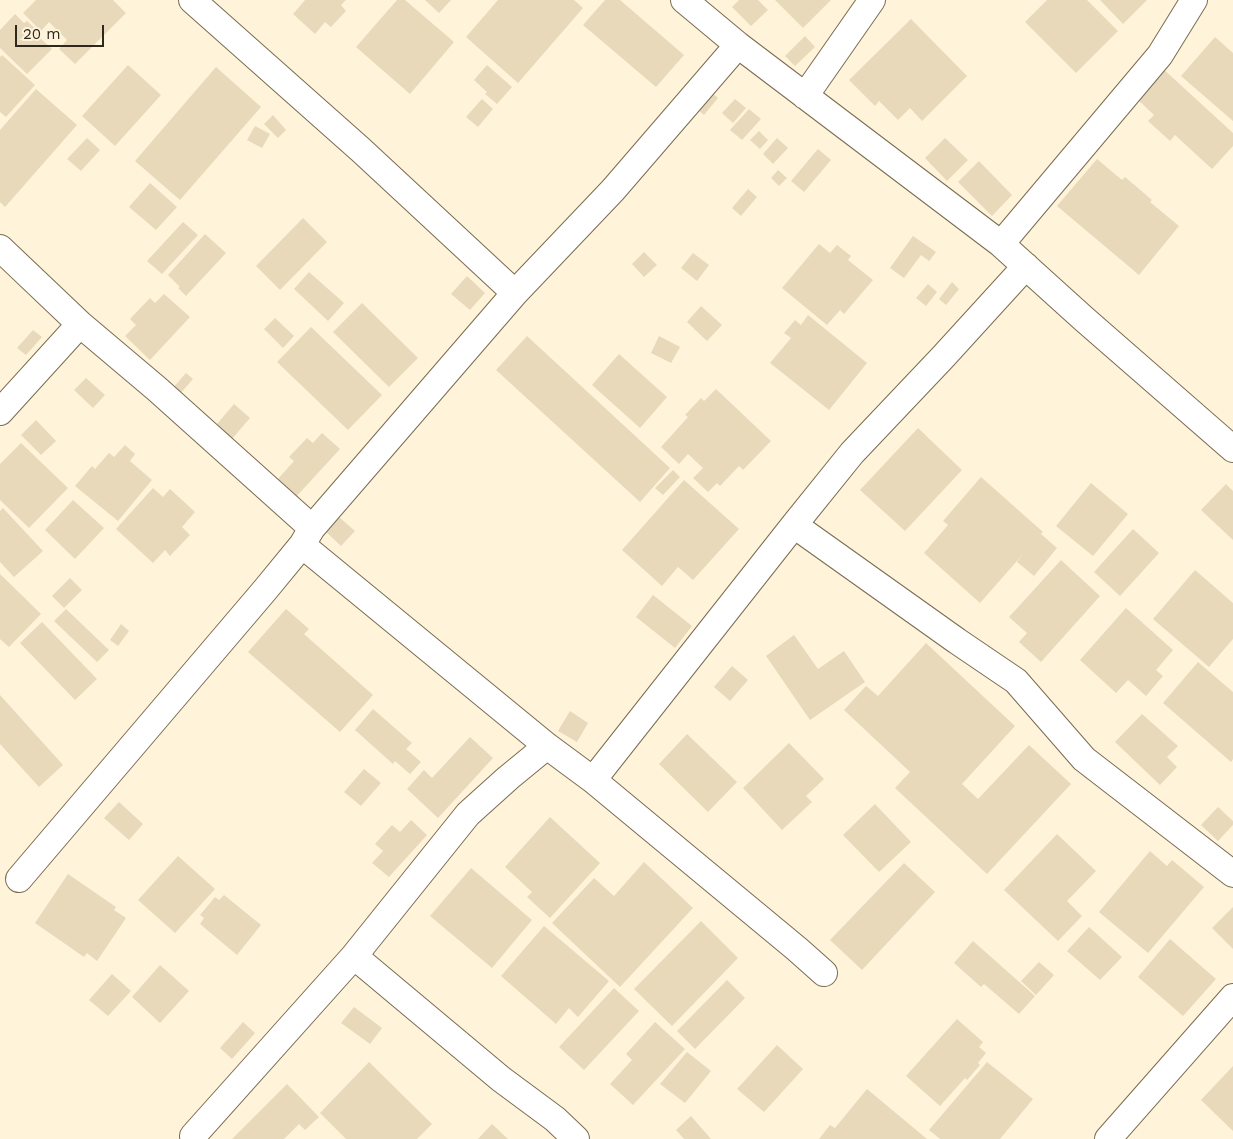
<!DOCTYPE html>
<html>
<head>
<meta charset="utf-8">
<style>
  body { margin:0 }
  #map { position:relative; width:1233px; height:1139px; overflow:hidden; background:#fff3da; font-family:"Work Sans",sans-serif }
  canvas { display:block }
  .scale { position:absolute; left:15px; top:25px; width:89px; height:22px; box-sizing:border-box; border:2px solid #2e281d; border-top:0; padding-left:6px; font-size:15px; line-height:18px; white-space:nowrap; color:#2e281d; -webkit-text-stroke:4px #fff3da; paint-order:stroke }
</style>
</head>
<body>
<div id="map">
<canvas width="1233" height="1139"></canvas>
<div class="scale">20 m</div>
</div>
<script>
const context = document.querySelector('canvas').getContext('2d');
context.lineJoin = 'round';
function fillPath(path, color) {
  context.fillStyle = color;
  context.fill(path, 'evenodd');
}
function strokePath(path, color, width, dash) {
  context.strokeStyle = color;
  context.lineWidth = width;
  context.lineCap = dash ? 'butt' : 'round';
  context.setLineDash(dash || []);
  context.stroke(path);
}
const building = new Path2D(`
  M36,0h77l13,13 -51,51 -16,-15 8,-9 -18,-18 -8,9 -18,-18z
  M305,0h41l-5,5 5,6 -15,16 -6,-5 -10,12 -22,-20z
  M397,0h8l49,42 -44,52 -54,-47z
  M425,0h26l-12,13z
  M498,0h76l9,8 -65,75 -52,-46z
  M605,0h15l64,55 -28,32 -73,-62z
  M739,0h19l10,10 -17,16 -19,-19z
  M775,0h56l-28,28z
  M1047,0h40l31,31 -42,42 -51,-51z
  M1100,0h47l-24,24z
  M15,14l9,9 3,-2 15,14 -3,2 13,12 -25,25 -27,-26v-18z
  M911,19l56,57 -45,45 -12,-13 -12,12 -19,-19 -4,5 -26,-26z
  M805,36l10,11 -20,19 -10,-10z
  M1215,37l18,16v68l-52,-45z
  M2,55l33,30 -29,32 -6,-5v-55z
  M128,65l33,30 -46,51 -33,-30z
  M487,65l25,22 -15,17 -12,-10 2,-2 -13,-12z
  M216,67l45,40 -81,93 -45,-39z
  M1161,67l72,66v13l-21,23 -37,-34 -5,6 -22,-20 6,-6 -20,-19z
  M36,89l41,36 -72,82 -5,-5v-72z
  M712,93l6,5 -14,17 -6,-5z
  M482,99l11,10 -15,18 -12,-10z
  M735,99l11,9 -13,15 -11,-10z
  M749,109l12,10 -19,21 -12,-10z
  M273,115l13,15 -8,8 -14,-14z
  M255,126l15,8 -8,14 -15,-8z
  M759,131l9,9 -8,9 -10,-9z
  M87,138l13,12 -19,21 -14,-12z
  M777,138l11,10 -15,16 -10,-10z
  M945,138l23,22 -21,21 -22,-23z
  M818,149l13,11 -27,32 -13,-11z
  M1097,159l25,21 3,-3 27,23 -2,2 29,24 -40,49 -82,-69z
  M979,161l33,34 -20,21 -34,-34z
  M778,170l9,8 -8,8 -8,-8z
  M150,183l27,24 -21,23 -27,-23z
  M748,189l9,8 -16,19 -9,-8z
  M303,218l24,24 -47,48 -24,-24z
  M183,222l15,13 -36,39 -15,-13z
  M205,234l21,19 -40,43 -8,-8 2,-1 -12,-12z
  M913,236l23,16 -7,9 -8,-6 -17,23 -14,-10z
  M819,244l11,9 7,-8 14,11 -3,4 25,20 -29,34 -4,-4 -13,15 -45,-37z
  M644,252l13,13 -13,12 -12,-13z
  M693,253l16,12 -12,16 -16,-13z
  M309,272l35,31 -16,18 -34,-32z
  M467,276l18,17 -15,17 -19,-16z
  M952,282l7,7 -13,16 -7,-6z
  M928,284l9,8 -11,14 -10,-8z
  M164,294l26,23 -40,43 -25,-24 11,-11 -6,-6 20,-21 5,5z
  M362,303l56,55 -29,29 -56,-55z
  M701,306l21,19 -15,16 -20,-19z
  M808,315l59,48 -38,47 -59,-47 21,-25 -7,-5 11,-13 6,5z
  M275,318l19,18 -11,12 -19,-19z
  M311,327l71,68 -34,35 -71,-68z
  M33,330l9,7 -16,18 -9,-7z
  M527,336l143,132 -30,34 -144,-132z
  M659,336l21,11 -9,16 -20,-10z
  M619,354l48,43 -27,31 -48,-43z
  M186,373l7,6 -14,16 -7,-6z
  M86,378l19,17 -12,13 -19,-18z
  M716,389l55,52 -28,29 -4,-4 -19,20 -3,-3 -9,9 -15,-14 10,-10 -15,-14 -9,10 -18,-17 27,-30 -3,-2 16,-17 3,3z
  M234,404l16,14 -18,21 -15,-15z
  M36,420l20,21 -15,14 -20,-20z
  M918,428l44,42 -57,61 -45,-41z
  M322,433l18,16 -45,49 -18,-18 17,-19 -5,-4 18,-19 6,5z
  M21,443l47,45 -39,40 -29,-28v-36z
  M125,445l10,9 -5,7 22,19 -34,41 -43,-35 17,-20 3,3 14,-16 5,4z
  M673,470l7,7 -17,18 -8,-7z
  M981,477l62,55 -2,2 16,14 -23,28 -17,-14 7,-9 -44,50 -56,-50 24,-28 -5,-4z
  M684,480l55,49 -46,51 -15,-13 -16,19 -40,-36z
  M1091,483l37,31 -35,42 -37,-30z
  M1226,484l7,7v49l-32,-30z
  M153,488l10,9 7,-8 25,23 -13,15 8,8 -20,21 -5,-6 -12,13 -37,-34z
  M73,500l31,28 -29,31 -30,-29z
  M3,508l40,43 -29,26 -14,-15v-51z
  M339,517l16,14 -14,15 -16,-15z
  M1133,529l26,24 -39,43 -26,-24z
  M1061,560l39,36 -59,66 -22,-20 8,-9 -18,-16z
  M1195,570l38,33v36l-24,28 -56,-48z
  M0,574l41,40 -32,33 -9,-8z
  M70,578l12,12 -18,18 -12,-12z
  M653,595l39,31 -17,22 -39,-31z
  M1126,608l47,42 -17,20 7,6 -17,20 -18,-16 -12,13 -36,-33z
  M66,609l43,41 -12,12 -43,-41z
  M286,609l23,20 -5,5 69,61 -33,37 -92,-80z
  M42,622l55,57 -22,21 -55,-57z
  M121,624l8,7 -11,15 -8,-6z
  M794,635l24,34 26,-18 21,31 -55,38 -44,-64z
  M926,643l89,83 -53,58 16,15 51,-54 42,39 -84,90 -92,-86 15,-16 -66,-62 22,-24 12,10z
  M1198,662l35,30v67l-2,3 -68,-59z
  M732,666l16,14 -18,21 -16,-14z
  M0,695l63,70 -24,22 -39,-43z
  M373,709l39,34 -6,6 15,13 -11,12 -15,-13 -2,3 -38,-34z
  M570,711l18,12 -11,19 -19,-11z
  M1142,714l36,32 -11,11 10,10 -17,18 -45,-43z
  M687,734l50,48 -29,30 -49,-48z
  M470,737l23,21 -55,60 -31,-29 17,-19 8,8z
  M789,743l35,36 -18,17 6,6 -30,28 -39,-42z
  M364,769l17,14 -20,23 -17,-14z
  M119,802l24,22 -14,16 -25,-22z
  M875,804l36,38 -32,30 -36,-37z
  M1218,807l15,14v4l-15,16 -17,-16z
  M550,817l50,46 -50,55 -23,-21 5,-5 -27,-25z
  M411,820l16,15 -38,42 -17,-14 11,-12 -8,-7 17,-19 8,7z
  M1057,834l39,37 -29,30 15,15 -24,25 -54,-51z
  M1150,851l17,15 5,-6 32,27 -56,66 -49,-41z
  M178,856l37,33 -40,44 -37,-33z
  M644,862l49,46 -73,79 -68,-64 42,-45 20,18z
  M904,863l31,29 -73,78 -32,-30z
  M471,868l61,52 -40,48 -62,-52z
  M68,874l48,33 -2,3 12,8 -29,43 -10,-8 -3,4 -49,-34z
  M224,895l37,30 -24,30 -37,-31 4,-6 -4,-3 15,-18 4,3z
  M1233,907v42l-21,-21z
  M701,921l37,37 -66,68 -38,-37z
  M544,926l65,55 -31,36 -9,-9 -13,16 -55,-48z
  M1089,927l33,30 -22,23 -33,-29z
  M1170,939l46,40 -33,37 -45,-39z
  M973,941l62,55 -16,18 -35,-30 -3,3 -27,-24z
  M1039,962l15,13 -18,20 -15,-14z
  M160,965l29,26 -29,32 -28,-26z
  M112,974l19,17 -23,25 -19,-16z
  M727,980l18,18 -50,51 -18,-18z
  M614,988l25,23 -55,59 -25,-23z
  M354,1007l28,21 -12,16 -29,-21z
  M957,1019l26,23 -4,5 7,6 -8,10 2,2 -13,15 -2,-2 -25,28 -34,-30z
  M243,1022l12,11 -23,26 -12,-11z
  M655,1022l30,27 -52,56 -23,-21 22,-24 -6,-6z
  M777,1045l26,24 -39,43 -27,-23z
  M687,1052l24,19 -26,32 -25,-19z
  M369,1062l63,62 -15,15h-71l-26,-26z
  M987,1062l46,37 -33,40h-60l-11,-9z
  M1233,1066v65l-32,-31z
  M287,1084l32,33 -14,13 -6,-6 -15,15h-52z
  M867,1089l60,50h-108l11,-14 5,3z
  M691,1116l20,23h-27l-8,-9z
  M492,1124l16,15h-30z`);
const street = new Path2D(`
  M192,0l169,150 154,143
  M684,0l54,45 263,199 83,75 149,130
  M805,96l67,-96
  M1001,244l159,-189 34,-55
  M0,248l80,76 77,65 155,139
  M0,412l80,-88
  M794,525l163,116 59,40 68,78 149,115
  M302,545l245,201 46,34 204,169 27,24
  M593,780l201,-255 58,-72 91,-96 83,-91
  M19,879l246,-289 37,-45 10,-17 203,-235 98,-103 125,-145
  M354,956l147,123 54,40 21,20
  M195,1139l-2,-3 161,-180 114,-142 40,-36 39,-32
  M1108,1139l125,-142`);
fillPath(building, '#e7d9ba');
strokePath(street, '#796c51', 28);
strokePath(street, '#fff', 26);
</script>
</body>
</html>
